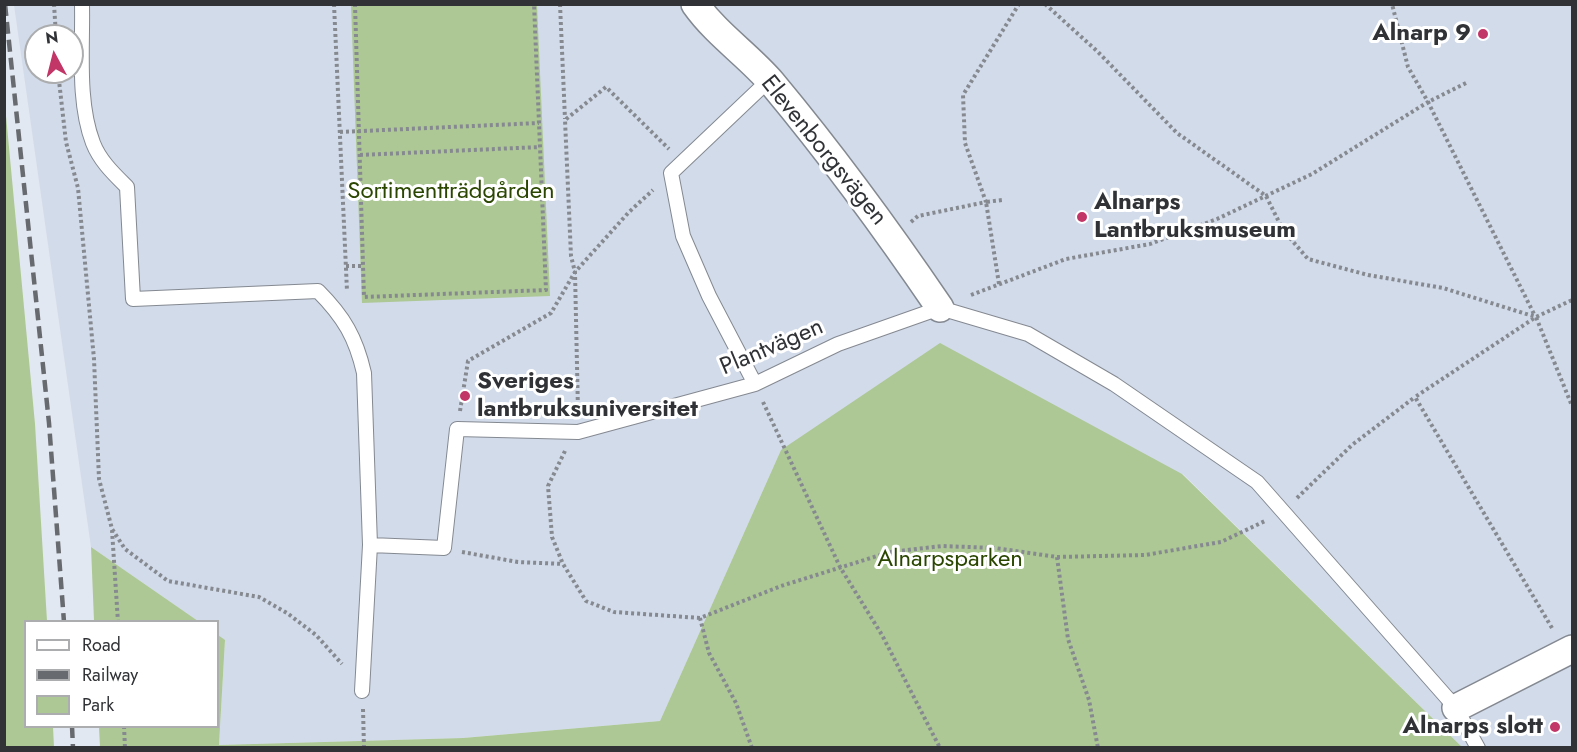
<!DOCTYPE html>
<html>
<head>
<meta charset="utf-8">
<style>
  body { margin:0 }
  #map { position:relative; width:1577px; height:752px; overflow:hidden; background:#e2e8f1; font-family:Jost,sans-serif }
  canvas { display:block }
  .frame { position:absolute; inset:0; border:6px solid #303235; pointer-events:none }
  .legend { position:absolute; left:24px; top:620px; width:195px; height:108px; box-sizing:border-box; background:#fff; border:2px solid #acadae; margin:0; padding:8px 10px; list-style:none; font-size:18px; color:#303235 }
  .legend li { display:flex; align-items:center; gap:12px; height:30px }
  .legend b { width:30px; border:2px solid #acadae }
  .north { position:absolute; left:24px; top:24px; width:60px; height:60px; box-sizing:border-box; background:#fff; border:2px solid #acadae; border-radius:50%; rotate:353deg; font-size:16px; font-weight:700; line-height:24px; text-align:center; color:#303235 }
  .north::after { content:''; display:block; margin:auto; width:21px; height:27px; background:#c23567; clip-path:polygon(50% 0,100% 100%,50% 72%,0 100%) }
</style>
</head>
<body>
<div id="map">
<canvas width="1577" height="752"></canvas>
<div class="frame"></div>
<ul class="legend">
<li><b style="height:8px;background:#fff"></b>Road</li>
<li><b style="height:8px;background:#676a6f"></b>Railway</li>
<li><b style="height:16px;background:#adc895"></b>Park</li>
</ul>
<div class="north">N</div>
</div>
<script>
const context = document.querySelector('canvas').getContext('2d');
context.lineJoin = 'round';
function fillPath(path, color) {
  context.fillStyle = color;
  context.fill(path, 'evenodd');
}
function strokePath(path, color, width, dash) {
  context.strokeStyle = color;
  context.lineWidth = width;
  context.lineCap = dash ? 'butt' : 'round';
  context.setLineDash(dash || []);
  context.stroke(path);
}
function drawText(font, color, halo, rows, align = 'center') {
  context.font = font + ' Jost,sans-serif';
  context.lineWidth = 6;
  context.setLineDash([]);
  context.textBaseline = 'middle';
  context.strokeStyle = halo;
  context.fillStyle = color;
  for (const [text, x, y, turn = 0] of rows) {
    context.save();
    context.translate(x, y);
    context.rotate((+turn || 0) * Math.PI / 180);
    context.textAlign = isNaN(turn) ? turn : align;
    if (halo) context.strokeText(text, 0, 0);
    context.fillText(text, 0, 0);
    context.restore();
  }
}
const built = new Path2D(`
  M14,5h1558v742h-110l-279,-273 -402,-24 -121,271 -197,17 -244,7 6,-104 -7,-6v-13l-20,-1 -107,-74zM36,36h36v36h-36z`);
const green = new Path2D(`
  M351,5h186l13,291 -188,7z
  M5,105l30,319 12,197 -21,1v104l27,1 1,20h-49z
  M940,343l242,131 280,273h-1362l-1,-20 119,-1v-91l7,5 -6,105 244,-7 197,-17 121,-271z
  M91,547l107,74h-104z`);
const path = new Path2D(`
  M54,4l2,32
  M334,4l13,287
  M355,4l9,293 182,-7 -12,-286
  M560,4l5,115
  M1045,4l53,48 79,81 89,63 17,34 25,29 60,16 75,13 93,29 36,-17
  M58,72l8,70 12,46 16,171 5,120 13,50 13,20 43,32 91,16 28,16 29,22 26,29
  M1466,83l-38,19 107,214
  M340,132l199,-9
  M360,155l180,-8
  M911,222l7,-6 68,-14 -21,-59 -2,-48 56,-91
  M346,266h17
  M999,284l-13,-82 16,-2
  M971,295l95,-36 84,-15 67,-25 95,-45 116,-72 -20,-35 -16,-63
  M763,402l77,165 42,68 58,113
  M460,411l8,-50 83,-48 24,-41 -4,-16 -6,-136 41,-33 63,62
  M578,412l-3,-140 54,-60 24,-22
  M565,451l-17,35 4,51 11,27 23,37 28,11 86,6
  M1297,498l55,-53 63,-48
  M112,530l6,92
  M462,552l56,10 45,2
  M1057,557l88,-2 76,-13 44,-21
  M1552,628l-137,-231 121,-80 36,89
  M363,709l1,39
  M124,726l1,22
  M752,748l-16,-45 -27,-50 -9,-35 81,-32 109,-34 52,-6 53,2 62,9 11,82 21,61 9,48`);
const lane = new Path2D(`
  M82,4c1,44 -5,97 11,139 7,18 21,31 34,44l6,112 185,-8c26,26 38,47 46,82l6,172
  M755,384l-46,-88 -26,-60 -12,-63 98,-93
  M362,691l8,-146 74,3 13,-119 121,3 177,-48 83,-40 102,-36 88,26 86,50 143,98 199,226 22,40`);
const street = new Path2D(`
  M695,4c22,31 53,51 77,79 60,72 115,147 168,225
  M1456,708l116,-59`);
const rail = new Path2D(`
  M5,4l44,419 15,199
  M72,726l1,22`);
const markers = [
  [1483,34,6,"#c23567"],
  [1082,217,6,"#c23567"],
  [465,396,6,"#c23567"],
  [1555,727,6,"#c23567"]
];
const poiNames = [
  ["Alnarp 9",1471,34],
  ["Alnarps",1094,203,"left"],
  ["Lantbruksmuseum",1094,231,"left"],
  ["Sveriges",477,382,"left"],
  ["lantbruksuniversitet",477,410,"left"],
  ["Alnarps slott",1543,727]
];
const streetNames = [
  ["Elevenborgsvägen",823,151,51],
  ["Plantvägen",772,348,-23]
];
const parkNames = [
  ["Sortimentträdgården",451,192],
  ["Alnarpsparken",950,560]
];
fillPath(built, '#d2dbea');
fillPath(green, '#adc895');
strokePath(lane, '#848991', 16);
strokePath(street, '#848991', 30);
strokePath(path, '#868a90', 4, [3, 3]);
strokePath(lane, '#fff', 14);
strokePath(street, '#fff', 27);
strokePath(rail, '#676a6f', 4.5, [12, 6]);
for (const [x, y, r, color] of markers) {
  const dot = new Path2D();
  dot.arc(x, y, r, 0, 2 * Math.PI);
  context.fillStyle = color;
  context.fill(dot);
  strokePath(dot, '#fff', 2);
}
drawText('bold 24px', '#303235', '#fff', poiNames, 'right');
drawText('24px', '#303235', '#fff', streetNames);
drawText('24px', '#2a4600', '#fff', parkNames);
</script>
</body>
</html>
